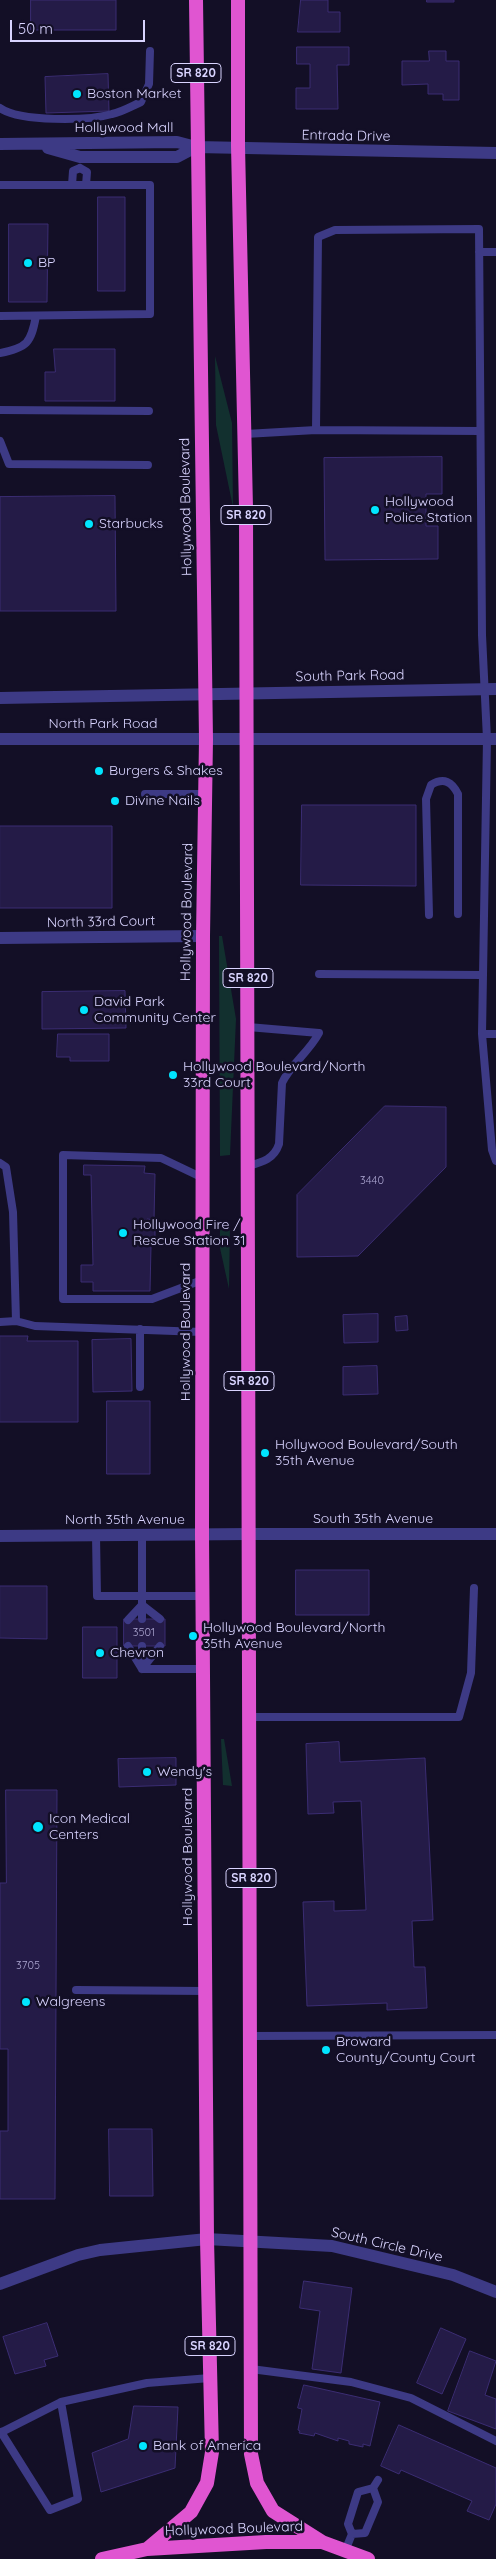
<!DOCTYPE html>
<html>
<head>
<meta charset="utf-8">
<style>
  body { margin:0 }
  #map { position:relative; width:496px; height:2559px; overflow:hidden; background:#130f26; font-family:Quicksand,sans-serif }
  canvas { display:block }
  .scale { position:absolute; left:10px; top:20px; width:135px; height:22px; box-sizing:border-box; border:2px solid #d9d4ff; border-top:0; padding-left:6px; font-size:15px; line-height:18px; white-space:nowrap; color:#d9d4ff; -webkit-text-stroke:4px #130f26; paint-order:stroke }
</style>
</head>
<body>
<div id="map">
<canvas width="496" height="2559"></canvas>
<div class="scale">50 m</div>
</div>
<script>
const context = document.querySelector('canvas').getContext('2d');
context.lineJoin = 'round';
function fillPath(path, color) {
  context.fillStyle = color;
  context.fill(path, 'evenodd');
}
function strokePath(path, color, width, dash) {
  context.strokeStyle = color;
  context.lineWidth = width;
  context.lineCap = dash ? 'butt' : 'round';
  context.setLineDash(dash || []);
  context.stroke(path);
}
function drawText(font, color, halo, rows, align = 'center') {
  context.font = font + ' Quicksand,sans-serif';
  context.lineWidth = 5;
  context.setLineDash([]);
  context.textBaseline = 'middle';
  context.strokeStyle = halo;
  context.fillStyle = color;
  for (const [text, x, y, turn = 0] of rows) {
    context.save();
    context.translate(x, y);
    context.rotate((+turn || 0) * Math.PI / 180);
    context.textAlign = isNaN(turn) ? turn : align;
    if (halo) context.strokeText(text, 0, 0);
    context.fillText(text, 0, 0);
    context.restore();
  }
}
const green = new Path2D(`
  M215,356l17,67 1,84 -17,-82z
  M219,936h3l14,83 -6,136 -10,1z
  M225,1221l5,3 -1,65 -9,-41v-25z
  M221,1739h3l8,47 -9,-1z`);
const building = new Path2D(`
  M31,0h85v30h-85z
  M301,0h27v12h12v20h-42z
  M427,0h27v2h-27z
  M297,47h52v18h-12l1,44h-42v-21h14v-24h-13z
  M429,51h17v10h13v39h-16v-6h-15v-10l-26,1v-24h27z
  M108,74l1,37 -63,2 -1,-36z
  M98,197h27v94h-27z
  M9,224h39l-1,78h-38z
  M54,349h61v52h-70v-29h10z
  M442,457v37h-16v32h12v33l-113,1 -1,-102z
  M115,496l1,115h-116v-114z
  M302,805h114v81l-115,-1z
  M0,826h112v82h-112z
  M125,991l1,37 -84,1v-37z
  M58,1034h51v27h-39v-4h-13z
  M385,1106l61,1v60l-88,89 -61,1v-62z
  M84,1165l61,1 -1,7 11,1 -1,46 -7,-1v8h8v19h-4l-1,45h-57v-9h-12v-17h12l-2,-90h-7z
  M378,1314v28l-34,1 -1,-28z
  M407,1316l1,14 -12,1 -1,-14z
  M0,1336h28l-1,5h51v81h-78z
  M131,1339l1,52 -39,1 -1,-52z
  M377,1366l1,28 -35,1v-28z
  M107,1401h43v73h-43z
  M296,1570h73v45h-73z
  M0,1586h47v53l-47,-1z
  M124,1619h41v27h-41z
  M83,1627h34v51h-34z
  M339,1742l1,20 85,-4 8,162 -21,1 2,46h11l2,41 -40,2v-7l-80,3 -4,-104 31,-1v10l32,-1 -5,-109 -28,1 1,11 -26,1 -2,-70z
  M176,1758v27l-57,2 -1,-28z
  M6,1790h51l-2,409h-55v-68h8v-82h-8v-166h6z
  M109,2129h43l1,67h-43z
  M304,2281l48,7 -11,85 -29,-4 8,-58 -20,-3z
  M47,2323l11,33 -14,4 2,6 -31,8 -12,-37z
  M441,2328l25,11 -24,55 -25,-11z
  M470,2351l26,10 -11,34 11,4v30l-48,-18z
  M304,2385l76,17 -10,44 -7,-2v3l-14,-3v-3l-11,-3v3l-23,-8 -1,3 -15,-3 1,-2 -2,-1 4,-21 -4,-1z
  M134,2406l44,1 -3,61 -74,24 -9,-39 36,-14z
  M399,2425l97,43v36l-7,16 -22,-9 5,-10 -71,-31 -2,4 -18,-8z`);
const service = new Path2D(`
  M0,108c20,14 88,13 112,6 10,-2 20,-8 29,-12l8,-18 1,-33
  M80,168l7,4 -1,13
  M0,185h150v129l-150,2
  M72,185l1,-14 7,-3
  M479,252h17
  M0,353c27,-5 31,-10 36,-37
  M0,410l149,1
  M316,430l2,-193 17,-7 144,-1 3,406 5,104 -5,295 10,116 4,11
  M245,434l71,-4 164,1
  M0,441l9,23 139,1
  M145,794h60
  M429,915l-3,-116 5,-14c13,-8 21,-3 27,9v120
  M319,974l164,1
  M248,1027l71,6c-10,19 -29,32 -37,50l-3,61c-5,15 -16,18 -31,22
  M482,1034h14
  M0,1163l6,4 7,45 3,109 19,5 167,6
  M202,1280l-50,19h-89v-144l98,3 42,20
  M0,1322l16,-1
  M140,1329v58
  M96,1535l1,61h106
  M142,1619v-85
  M128,1620l14,-15 18,14
  M128,1646l14,23 18,-23
  M142,1646v23h61
  M250,1717h209l12,-44 3,-85
  M76,1990l130,1
  M251,2036l245,-1
  M251,2369l100,13 60,16 85,43
  M1,2432l49,78 28,-11 -17,-97
  M0,2433l61,-31 86,-19 63,-5
  M352,2534l13,-1 13,-31 -5,-14
  M345,2551l7,-17 -4,-10 10,-32 15,-4 5,-8`);
const minor = new Path2D(`
  M0,144l177,-2 19,5 300,6
  M48,148l32,9h97l19,-10
  M0,938l203,-2
  M250,1534h246
  M0,2284l78,-29 22,-5 107,-11 125,7 121,29 43,17`);
const tertiary = new Path2D(`
  M0,698l496,-9
  M0,739h496
  M0,1536l250,-2`);
const trunk = new Path2D(`
  M238,0v146l8,362 5,1946 6,29 16,28 49,31 46,17
  M147,2549l44,-37 16,-29 5,-31 -5,-213 -5,-705 1,-598 3,-197 -10,-739
  M102,2559l45,-10 119,-7h55`);
const markers = [
  [77,94,5,"#00e5ff"],
  [28,263,5,"#00e5ff"],
  [375,510,5,"#00e5ff"],
  [89,524,5,"#00e5ff"],
  [99,771,5,"#00e5ff"],
  [115,801,5,"#00e5ff"],
  [84,1010,5,"#00e5ff"],
  [173,1075,5,"#00e5ff"],
  [123,1233,5,"#00e5ff"],
  [265,1453,5,"#00e5ff"],
  [193,1636,5,"#00e5ff"],
  [100,1653,5,"#00e5ff"],
  [147,1772,5,"#00e5ff"],
  [38,1827,6,"#00e5ff"],
  [26,2002,5,"#00e5ff"],
  [326,2050,5,"#00e5ff"],
  [143,2446,5,"#00e5ff"]
];
const numberNames = [
  ["3440",372,1181],
  ["3501",144,1633],
  ["3705",28,1966]
];
const shields = [
  [196,73,50],
  [246,515,50],
  [248,978,50],
  [249,1381,50],
  [251,1878,50],
  [210,2346,50]
];
const shieldNames = [
  ["SR 820",196,73],
  ["SR 820",246,515],
  ["SR 820",248,978],
  ["SR 820",249,1381],
  ["SR 820",251,1878],
  ["SR 820",210,2346]
];
const poiNames = [
  ["Boston Market",87,94],
  ["BP",38,263],
  ["Hollywood",385,502],
  ["Police Station",385,518],
  ["Starbucks",99,524],
  ["Burgers & Shakes",109,771],
  ["Divine Nails",125,801],
  ["David Park",94,1002],
  ["Community Center",94,1018],
  ["Hollywood Boulevard/North",183,1067],
  ["33rd Court",183,1083],
  ["Hollywood Fire /",133,1225],
  ["Rescue Station 31",133,1241],
  ["Hollywood Boulevard/South",275,1445],
  ["35th Avenue",275,1461],
  ["Hollywood Boulevard/North",203,1628],
  ["35th Avenue",203,1644],
  ["Chevron",110,1653],
  ["Wendy's",157,1772],
  ["Icon Medical",49,1819],
  ["Centers",49,1835],
  ["Walgreens",36,2002],
  ["Broward",336,2042],
  ["County/County Court",336,2058],
  ["Bank of America",153,2446]
];
const streetNames = [
  ["Hollywood Mall",124,128],
  ["Entrada Drive",346,136,1],
  ["Hollywood Boulevard",186,507,-91],
  ["South Park Road",350,676,-1],
  ["North Park Road",103,724],
  ["Hollywood Boulevard",187,912,-89],
  ["North 33rd Court",101,922,-1],
  ["Hollywood Boulevard",186,1332,-90],
  ["South 35th Avenue",373,1519],
  ["North 35th Avenue",125,1520],
  ["Hollywood Boulevard",188,1857,-90],
  ["South Circle Drive",387,2245,13],
  ["Hollywood Boulevard",234,2529,-2]
];
fillPath(green, '#12302f');
fillPath(building, '#241b47');
strokePath(building, '#3b2d73', 1);
strokePath(service, '#3d3a85', 8);
strokePath(minor, '#3d3a85', 12);
strokePath(tertiary, '#3d3a85', 12);
strokePath(trunk, '#e055d1', 14);
for (const [x, y, r, color] of markers) {
  const dot = new Path2D();
  dot.arc(x, y, r, 0, 2 * Math.PI);
  context.fillStyle = color;
  context.fill(dot);
  strokePath(dot, '#130f26', 2);
}
drawText('11px', '#aca6d1', null, numberNames);
for (const [x, y, w] of shields) {
  const box = new Path2D();
  box.roundRect(x - w / 2, y - 9.5, w, 19, 4);
  context.fillStyle = '#130f26';
  context.fill(box);
  strokePath(box, '#d9d4ff', 1);
}
drawText('bold 12px', '#d9d4ff', null, shieldNames);
drawText('14px', '#d9d4ff', '#130f26', poiNames, 'left');
drawText('14px', '#d9d4ff', '#130f26', streetNames);
</script>
</body>
</html>
